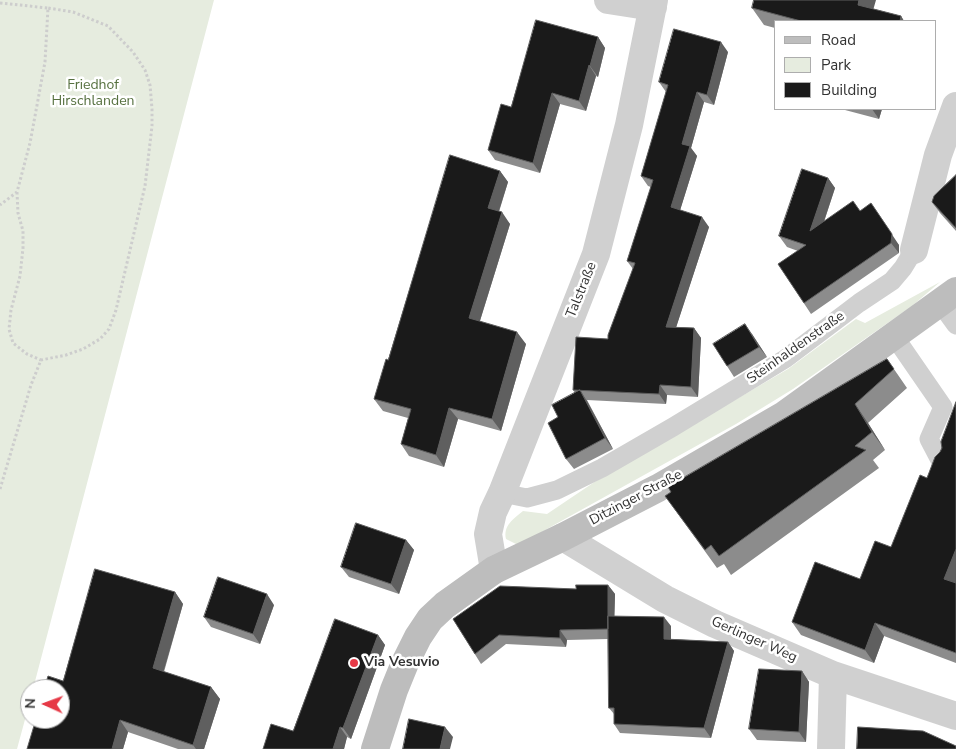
<!DOCTYPE html>
<html>
<head>
<meta charset="utf-8">
<style>
  body { margin:0 }
  #map { position:relative; width:956px; height:749px; overflow:hidden; background:#fff; font-family:"Nunito Sans",sans-serif }
  canvas { display:block }
  .legend { position:absolute; left:774px; top:20px; width:162px; height:90px; box-sizing:border-box; background:#fff; border:1px solid #adadad; margin:0; padding:6px 9px; list-style:none; font-size:15px; color:#333 }
  .legend li { display:flex; align-items:center; gap:10px; height:25px }
  .legend b { width:25px; border:1px solid #adadad }
  .north { position:absolute; left:20px; top:679px; width:50px; height:50px; box-sizing:border-box; background:#fff; border:1px solid #adadad; border-radius:50%; rotate:272deg; font-size:14px; font-weight:700; line-height:20px; text-align:center; color:#333 }
  .north::after { content:''; display:block; margin:auto; width:18px; height:22px; background:#e63946; clip-path:polygon(50% 0,100% 100%,50% 72%,0 100%) }
</style>
</head>
<body>
<div id="map">
<canvas width="956" height="749"></canvas>
<ul class="legend">
<li><b style="height:6px;background:#bdbdbd"></b>Road</li>
<li><b style="height:14px;background:#e6ecdf"></b>Park</li>
<li><b style="height:14px;background:#1a1a1a"></b>Building</li>
</ul>
<div class="north">N</div>
</div>
<script>
const context = document.querySelector('canvas').getContext('2d');
context.lineJoin = 'round';
function fillPath(path, color) {
  context.fillStyle = color;
  context.fill(path, 'evenodd');
}
function strokePath(path, color, width, dash) {
  context.strokeStyle = color;
  context.lineWidth = width;
  context.lineCap = dash ? 'butt' : 'round';
  context.setLineDash(dash || []);
  context.stroke(path);
}
function drawText(font, color, halo, rows, align = 'center') {
  context.font = font + ' "Nunito Sans",sans-serif';
  context.lineWidth = 5;
  context.setLineDash([]);
  context.textBaseline = 'middle';
  context.strokeStyle = halo;
  context.fillStyle = color;
  for (const [text, x, y, turn = 0] of rows) {
    context.save();
    context.translate(x, y);
    context.rotate((+turn || 0) * Math.PI / 180);
    context.textAlign = isNaN(turn) ? turn : align;
    if (halo) context.strokeText(text, 0, 0);
    context.fillText(text, 0, 0);
    context.restore();
  }
}
const green = new Path2D(`
  M0,0h214l-181,689h-3v12l-13,48h-17z
  M940,282l-28,24 -119,83 -57,35 -218,121 -12,-6c-3,-13 7,-20 17,-28l24,3 49,-33 192,-112 68,-50 9,4z`);
const path = new Path2D(`
  M0,3l48,5 -3,54 -15,81 -13,49 -17,13
  M17,192l1,21 5,18v17l-3,28 -9,34 -2,19 4,14 14,11 14,6
  M0,489l31,-104 10,-25 25,-5 17,-6 17,-10 9,-10 7,-19 29,-124 7,-60v-17l-2,-24 -5,-15 -12,-18 -25,-26 -35,-14 -25,-4`);
const lane = new Path2D(`
  M940,303l16,22
  M894,336l49,71 -14,32 11,21
  M502,493l25,5 30,-8 45,-22 71,-41 112,-68 74,-56 33,-22 11,-13 11,-18`);
const street = new Path2D(`
  M608,0l45,7
  M914,250l24,-95 18,-49
  M563,537l102,62 50,25 118,51 123,41
  M494,570l-6,-36 5,-22 9,-19 94,-239 33,-129 25,-125
  M831,749l2,-74`);
const secondary = new Path2D(`
  M375,749l19,-59 11,-27 13,-26 12,-18 15,-14 49,-35 69,-33 95,-49 126,-73 172,-124`);
const wall = new Path2D(`
  M752,8l122,1 27,7 3,5h-129v7l-11,-3z
  M598,37l7,11 -7,29 -2,-1 -10,35 -26,-7 -20,69 -45,-13 -7,-10 23,-43z
  M728,52l-14,53 -10,-3 -13,46 6,8 -17,54 29,17 -33,100 18,1 7,10 -3,59 -31,-2 -1,9 -79,-4 26,49 -39,20 -8,-10 -8,-42 17,-24 -2,-3 35,-51 25,-70 -6,-8 24,-74 -3,-1 -7,-10 25,-84 -7,-10z
  M843,109h39l-3,10 -34,-9z
  M500,171l8,11 -9,30 11,12 -30,97 46,23 -25,87 -43,-12 -14,48 -35,-11 -8,-12 7,-26 -25,-7 -9,-12 14,-39z
  M956,175v56l-16,-18 -8,-11z
  M828,178l7,10 -11,34 36,-11 39,34v8l-88,61 -33,-50 20,-13 -11,-4 -8,-11z
  M752,334l15,23 -33,20 -7,-11z
  M887,359l20,29 -39,35 17,27 -12,10 6,8 -148,107 -7,-11 -7,4 -52,-72z
  M956,402v261l-72,-27 -10,27 -73,-28 -9,-13 68,-43 31,-32 49,-95z
  M406,540l8,10 -15,44 -50,-17 -8,-10z
  M608,585l7,9 -1,22 57,10v13l57,3 6,9 -23,87 -91,-5 -6,-9v-10l-5,-6 -1,-69 -41,1 -1,7 -60,-3 -25,20 -28,-45 123,-30z
  M175,592l8,12 -19,68 47,15 9,12 -16,50h-26l-50,-17 -5,17h-96l36,-68z
  M274,605l-14,39 -49,-17 -7,-10z
  M378,635l7,10 -34,94 -4,-2 -3,12h-81l30,-18z
  M802,671l7,11 -3,60 -49,-2 -8,-11z`);
const shadedWall = new Path2D(`
  M859,0h17l-6,21 -12,-16z
  M901,16l3,5h-4z
  M598,37l7,11 -7,29 -8,-11z
  M721,42l7,10 -14,53 -7,-10z
  M589,65l7,11 -10,35 -7,-10z
  M697,92l7,10 -13,46 6,8 -19,61 -7,-10 11,-63z
  M552,93l8,11 -20,69 -7,-10z
  M872,109h10l-3,10z
  M500,171l8,11 -12,38 -8,-12z
  M828,178l7,10 -18,54 -7,-11z
  M871,203l28,42v8l-8,-10z
  M502,212l8,12 -33,106 -8,-12z
  M702,217l7,10 -36,110 -7,-10z
  M745,324l7,10 15,23 -8,-10z
  M694,328l7,10 -3,59 -7,-10z
  M517,332l9,12 -25,87 -9,-12z
  M660,385l7,10 -1,9 -7,-10z
  M580,390l7,11 26,48 -8,-11z
  M855,404l13,19 17,27 -13,-18z
  M449,408l9,11 -14,48 -8,-12z
  M406,540l8,10 -15,44 -8,-10z
  M956,549v38l-12,-8z
  M608,585l7,9 -1,45 -6,-10z
  M175,592l8,12 -22,76 -8,-12z
  M267,594l7,11 -14,39 -7,-10z
  M664,617l7,9v22l-7,-9z
  M875,623l9,13 -10,27 -9,-13z
  M560,630l7,10 -1,7 -6,-9z
  M378,635l7,10 -34,94 -8,-11z
  M728,642l6,9 -23,87 -7,-10z
  M802,671l7,11 -3,60 -7,-10z
  M211,687l9,12 -16,50h-8l-3,-4z
  M120,720l8,12 -5,17h-11z
  M340,727l7,10 -3,12h-11z
  M445,727l8,10 -3,12h-10z`);
const building = new Path2D(`
  M754,0h105l-1,5 43,11 -1,5h-99l-49,-13z
  M536,20l62,17 -8,29 -1,-1 -10,36 -27,-8 -19,70 -45,-13 13,-46 10,3z
  M674,29l47,13 -14,53 -10,-3 -15,52 8,2 -19,61 31,10 -36,110 28,1 -3,59 -31,-2 -1,9 -86,-4 3,-53 32,2v-4l27,-72 -8,-2 26,-81 -12,-4 27,-91 -9,-3z
  M450,155l50,16 -12,37 14,4 -33,106 48,14 -25,87 -43,-11 -13,47 -35,-11 10,-35 -37,-10 12,-40 2,1z
  M802,169l26,9 -18,53 43,-30 7,10 11,-8 21,31 -1,9 -87,60 -26,-39 28,-19 -27,-9z
  M956,175v53l-24,-26 2,-6z
  M745,324l14,23 -32,19 -14,-22z
  M887,359l7,10 -39,35 17,28 -17,14 11,4 -147,106 -8,-11 -6,5 -40,-54 6,-4 -3,-5z
  M580,390l25,48 -39,21 -18,-36 10,-6 -6,-12z
  M956,402v147l-12,30 12,4v70l-81,-30 -10,27 -73,-28 23,-60 45,17 15,-38 16,6 29,-72 7,3 8,-21 5,-5 2,-4 -1,-6z
  M356,523l50,17 -15,44 -50,-17z
  M95,569l80,23 -22,76 58,19 -18,58 -73,-25 -8,29h-85l9,-30h24v-30h-16l4,-13 15,5z
  M218,577l49,17 -14,40 -49,-17z
  M576,585h32v44l-48,1v8l-61,-3 -24,19 -22,-35 47,-33 76,3z
  M608,616l56,1v22l64,3 -24,86 -90,-4v-16h-5z
  M335,619l43,16 -35,93 -3,-1 -7,22h-70l8,-25 22,7z
  M759,669l43,2 -3,61 -50,-3z
  M409,719l36,8 -5,22h-37z
  M858,727l65,4 33,15v3h-99z`);
const markers = [
  [354,663,5,"#e63946"]
];
const parkNames = [
  ["Friedhof",93,86],
  ["Hirschlanden",93,102]
];
const streetNames = [
  ["Talstraße",582,290,-68],
  ["Steinhaldenstraße",796,348,-35],
  ["Ditzinger Straße",636,498,-28],
  ["Gerlinger Weg",754,640,24]
];
const poiNames = [
  ["Via Vesuvio",364,663]
];
fillPath(green, '#e6ecdf');
strokePath(path, '#cdcdcd', 3, [2.5, 2.5]);
strokePath(lane, '#d0d0d0', 19);
strokePath(street, '#d0d0d0', 28);
strokePath(secondary, '#bdbdbd', 28);
fillPath(wall, '#8c8c8c');
fillPath(shadedWall, '#5f5f5f');
fillPath(building, '#1a1a1a');
strokePath(building, '#5f5f5f', 1);
for (const [x, y, r, color] of markers) {
  const dot = new Path2D();
  dot.arc(x, y, r, 0, 2 * Math.PI);
  context.fillStyle = color;
  context.fill(dot);
  strokePath(dot, '#fff', 2);
}
drawText('14px', '#56703f', '#fff', parkNames);
drawText('14px', '#333', '#fff', streetNames);
drawText('bold 14px', '#333', '#fff', poiNames, 'left');
</script>
</body>
</html>
